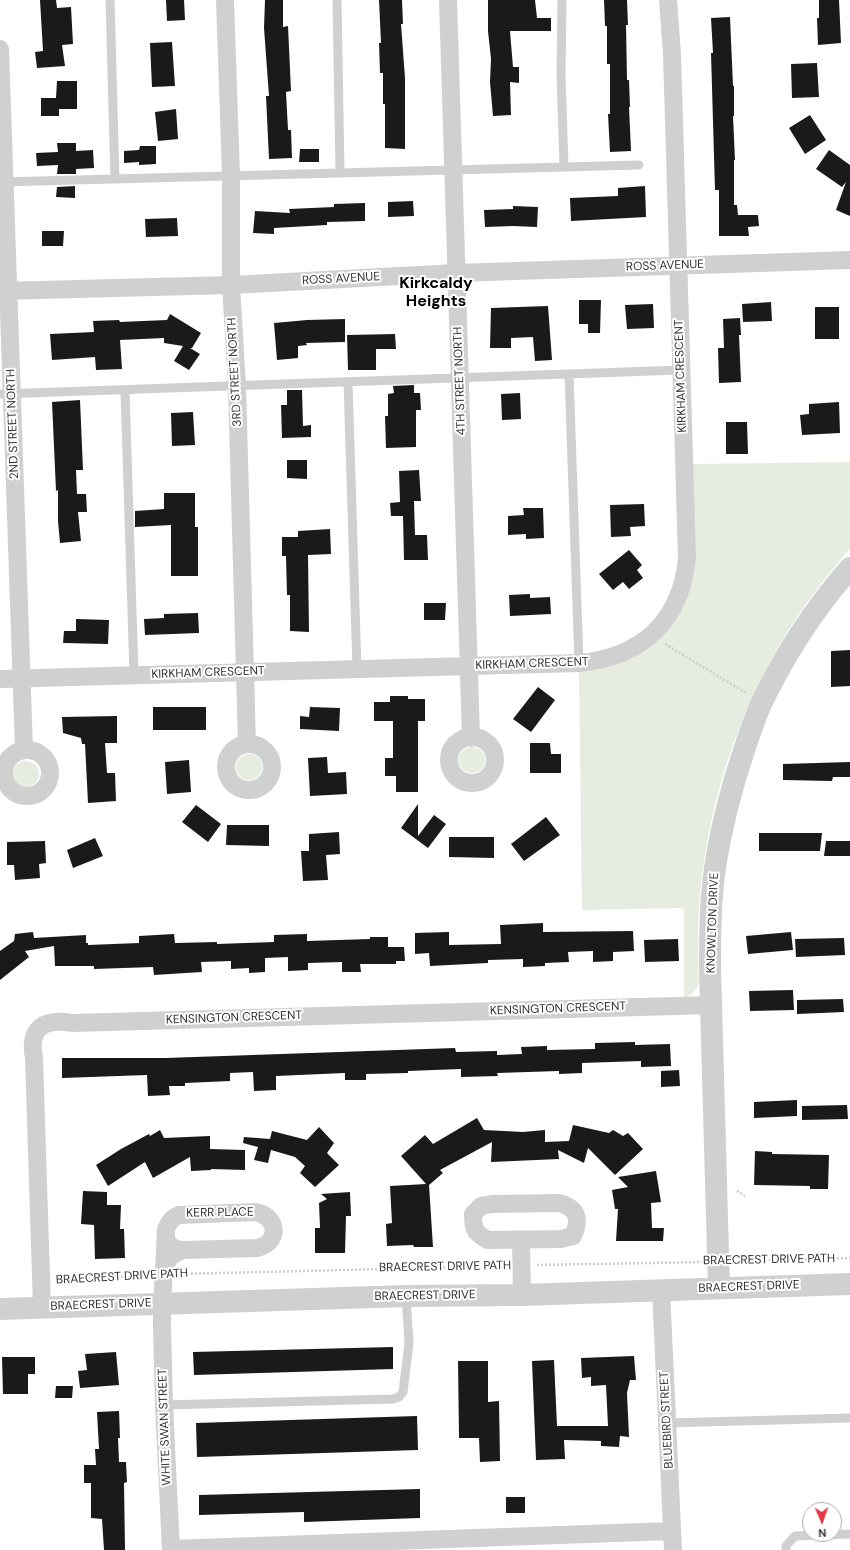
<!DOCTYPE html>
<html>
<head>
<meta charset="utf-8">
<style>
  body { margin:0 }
  #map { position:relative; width:850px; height:1550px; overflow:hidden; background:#fff; font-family:"DM Sans",sans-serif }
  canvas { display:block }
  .north { position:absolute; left:802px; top:1502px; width:40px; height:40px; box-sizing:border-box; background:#fff; border:1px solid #adadad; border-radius:50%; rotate:178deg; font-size:11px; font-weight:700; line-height:16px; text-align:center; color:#333 }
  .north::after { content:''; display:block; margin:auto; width:14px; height:18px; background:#e63946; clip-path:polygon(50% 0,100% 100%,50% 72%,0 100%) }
</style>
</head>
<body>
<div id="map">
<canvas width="850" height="1550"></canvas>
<div class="north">N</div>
</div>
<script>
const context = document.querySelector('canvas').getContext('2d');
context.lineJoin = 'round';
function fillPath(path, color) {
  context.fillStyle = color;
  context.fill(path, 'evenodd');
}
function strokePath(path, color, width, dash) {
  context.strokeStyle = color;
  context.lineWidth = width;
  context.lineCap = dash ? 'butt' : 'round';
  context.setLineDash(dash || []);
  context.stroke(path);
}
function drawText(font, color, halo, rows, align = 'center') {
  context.font = font + ' "DM Sans",sans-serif';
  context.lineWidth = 4;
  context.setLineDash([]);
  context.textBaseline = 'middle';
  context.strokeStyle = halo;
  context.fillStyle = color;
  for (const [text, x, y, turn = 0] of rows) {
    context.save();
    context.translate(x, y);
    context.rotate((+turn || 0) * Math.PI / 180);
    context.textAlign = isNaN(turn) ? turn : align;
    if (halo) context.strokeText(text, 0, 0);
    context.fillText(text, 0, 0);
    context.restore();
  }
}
const green = new Path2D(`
  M850,462v87c-87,96 -138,218 -150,346 -3,29 -2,58 -1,88 -3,7 -7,13 -15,14v-87l-3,-2 -99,2 -3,-239 35,-6 15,-6 56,-56 8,-24 2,-15 -2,-100z
  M459 760a13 13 0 1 1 26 0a13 13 0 1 1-26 0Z
  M236 767a13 13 0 1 1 26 0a13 13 0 1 1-26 0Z
  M13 774a13 13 0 1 1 26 0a13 13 0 1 1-26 0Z`);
const building = new Path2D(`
  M40,0h16l1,8 14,-1 2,37 -11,1 3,21 -28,2 -2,-16 8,-1z
  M166,0h18l1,20 -18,1z
  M265,0h18v27l5,-1 3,65 -5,1 2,38h3l1,28 -23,1 -3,-63h3l-5,-68z
  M379,0h23l1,24h-2l4,54v71l-20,-1v-44h-2v-31h-3l-1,-30h2z
  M488,0h47l2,18h14v13h-41l3,36h6v16l-9,-1 1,33 -18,1 -3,-34 1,-23 -3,-28z
  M604,0h23l1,25h-2l1,55h2l1,27h-1l2,44 -21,1 -2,-38h2v-50h-3v-38h-2z
  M819,0h20l2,43 -23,2 -1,-27h2z
  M730,17l3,69h1v30h-1l2,44h-1v45h3l1,10h20l1,11 -11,1 1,9h-30v-46h-4l-4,-137h2l-2,-35z
  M172,42l3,44 -23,1 -2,-44z
  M817,63l2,34 -27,1 -1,-34z
  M57,81h20v28h-18v7h-18v-18h15z
  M176,109l2,30 -20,2 -3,-29z
  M810,115l16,25 -21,14 -16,-26z
  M57,143h19v8l17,-1 1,18 -18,1v5h-19l1,-9 -21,1 -1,-13 22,-1z
  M140,146h16v18l-17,1v-3l-15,1v-12l15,-1z
  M300,149h19v13h-20z
  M829,150l21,15v51l-14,-6 10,-28 -4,5 -26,-18z
  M75,186v12l-19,-1 1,-10z
  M645,186l1,31 -75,4 -1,-23 48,-2v-8z
  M413,201l1,15 -26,1v-15z
  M365,203v18l-38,1v3l-53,3v6l-21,-1 2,-22 35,2 -1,-4 45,-2v-3z
  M513,206l25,1 -1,20 -24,-1 -28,1 -1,-17 29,-1z
  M177,218l1,18 -32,1 -1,-18z
  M42,231h22l-1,15h-21z
  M579,300h22l-1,33h-12v-9h-9z
  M771,302l1,19 -29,1 -1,-18z
  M653,304l1,24 -27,1 -2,-24z
  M548,306l4,54 -17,1 -2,-24 -22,1v10h-21l1,-40z
  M815,307h24v32h-24z
  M170,314l31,19 -9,15h-2l10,6 -11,16 -15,-9 9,-15 -19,-3v-5l-44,2 2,29 -26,1 -1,-13 -43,3 -2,-26 44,-2 -1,-11 26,-1 1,2 47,-2z
  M740,318l1,17h-2l2,47 -22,1 -1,-35h6l-1,-29z
  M345,319v23l-39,1 1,2 -9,1v12l-21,2 -3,-37 33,-3z
  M395,334l1,15h-20v21h-28l-1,-35z
  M414,385v8h6l1,17h-5v37l-30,1 -1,-32h3v-22l6,-1 -1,-7z
  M287,390h15l1,36 8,-1v12l-29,1 -1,-33h6z
  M520,393l1,26 -19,1 -1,-26z
  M80,400l3,70h-7l1,24h9l1,18h-9l3,29 -21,2 -2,-22v-31l-2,1 -4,-89z
  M839,402l1,31 -38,2 -2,-20 9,-1v-10z
  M193,412l2,33 -23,1 -1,-33z
  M726,422h21l1,32h-22z
  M287,460h20v19l-20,-1z
  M419,470l2,31h-7l1,34h12l1,25h-24l-1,-44h-12l-1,-13 10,-1 -1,-31z
  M164,493h31v34h3v49h-27v-51l-36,2v-16l29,-2z
  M644,504l1,22 -15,1 1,9 -20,1 -1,-32z
  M523,508h20l1,30 -18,1v-5l-18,1v-19l16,-1z
  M330,529l1,25 -23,1 1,77 -19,-1v-36h-3l-1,-39h-4v-19h16v-6z
  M629,550l13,15 -5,5 6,8 -14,11 -6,-7 -10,8 -14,-16z
  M530,594v4l20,-1 1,17 -41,2 -1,-21z
  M424,603h22l-1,17h-21z
  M198,613l1,20 -54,2 -1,-16 20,-1v-4z
  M76,619l33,1 -1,24 -45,-1 1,-12h12z
  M850,650v36l-19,1v-36z
  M538,687l17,13 -24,32 -18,-13z
  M390,696h18v3h17v22h-7v71h-22v-16h-11v-18h8v-37h-19v-19h16z
  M153,707h53v23h-53z
  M310,707l30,1 -1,23 -39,-2v-13l9,1z
  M117,716v27h-12l2,30h8l1,28 -28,2 -3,-59h-3l-1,-6 -18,-5 -1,-16z
  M530,743h20l1,11h10v19h-31z
  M327,757l1,16 18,-1 1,22 -37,2 -2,-38z
  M189,760l2,32 -24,2 -2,-32z
  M850,762v15h-17l-1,4 -49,-1v-16z
  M418,804v32l16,-21 12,9 -18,24 -27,-20z
  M196,805l25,19 -13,18 -26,-20z
  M546,817l14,18 -36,26 -13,-17z
  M227,825h42v21l-43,-1z
  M339,832l1,22 -14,1 2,25 -25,1 -2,-30h8v-17z
  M759,833h63l-2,18h-61z
  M449,837h45v21l-45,-1z
  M95,838l8,18 -30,12 -6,-18z
  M45,841l1,22 -7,1 1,14 -25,2 -1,-15h-7v-23z
  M826,841h24v15h-26z
  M543,923v9l90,-1 1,20 -21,1v9l-20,1v-11l-25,1 1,10 -24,1v3l-22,1v-8l-35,1v3l-58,3 -1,-13 -14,1v-21l34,-1v13l52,-1 -1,-19z
  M33,932l1,6 52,-3v8h2v2l51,-2v-7l35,-2 1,9 42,-1v2l57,-2v-7l33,-1v7l63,-2v-2h18v10h16l1,14h-9v3h-36l1,8h-19v-10l-34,1v7l-20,1v-14l-23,1v14l-16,1v-5l-18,1v-8l-30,1 1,10 -48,3 -1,-8 -59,2v-3h-39l-1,-20 -29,5 4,6 -29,23v-29l14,-10 1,-7z
  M791,932l2,18 -45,4 -2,-18z
  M844,938l1,17 -49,2 -1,-18z
  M678,939l1,22 -34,1 -1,-22z
  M793,990l1,20 -44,1 -1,-20z
  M843,999l1,13 -47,2v-14z
  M635,1042v3l35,-1 1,22 -30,1v-6l-59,2v10l-23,1v-3l-62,2 1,3 -37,1v-8l-53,2v2l-42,1v6h-21v-7l-69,3v14l-22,1 -1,-19 -23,1v8l-45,2v3h-16l1,9 -22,1 -1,-21 -85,3v-20h104l289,-10 1,4 41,-1v4l25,-1 -1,-7 26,-1v4l48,-1v-6z
  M679,1070l1,16 -19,1v-16z
  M797,1100v16l-43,2v-16z
  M847,1105l1,14 -46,1v-14z
  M477,1118l7,12 39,2 22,-2v12l24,-1 4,-16 36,8 4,-3 10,6 5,-3 15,16 -28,26 -27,-27 -4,15 -26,-13 1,9 -68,3 1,-20 -52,28 3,3 -14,12 4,62h-19l-1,-2 -26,1 -1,-22 6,-1 -2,-37 36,-2 -25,-28 24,-21 8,9z
  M319,1127l15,16 -7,10 12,12 -24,22 -15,-14 5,-7 -10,-9 -24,-7 -3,13 -14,-3 4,-13 -15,-4 1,-6 26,2 2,-8 35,9z
  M160,1130l4,8 46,-2v13l35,1v20l-34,-1v1l-20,1 -1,-14 -37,21 -8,-16 -37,24 -12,-21 25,-16 28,-15 1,2z
  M755,1151l17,1v2l57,1 -1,34h-18v-3l-56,-1z
  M656,1171l5,31 -10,1 1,25h12l-1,13h-47l2,-32h-3l-3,-19 16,-3 -10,-10z
  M83,1191l24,1v13h14l-1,24h4l1,29 -30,1 -1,-34 -13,-1z
  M350,1192l1,24h-5l-1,37h-30v-25h5l-1,-25 8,-4 -6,-5z
  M393,1347v22l-199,6 -1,-23z
  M116,1352l3,33 -39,3 -2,-17 9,-1 -2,-16z
  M634,1356l2,24h-6l-3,13 2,44 -9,-1 -1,11 -18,-1v-5l-37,-1 1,19 -29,1 -4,-99 22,-1 3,66h51l-2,-41 -15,1v-9l-9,1 -1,-20z
  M2,1357h33v17h-7v20h-25z
  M458,1361h30v41l11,-1 1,60 -20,1 -1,-24h-20z
  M56,1386h17l-1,12h-17z
  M119,1411l1,27h-2l1,24h7l1,20 -3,1 1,67h-21l-2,-31 -11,-1v-35h-7v-18h12l-1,-16h4l-2,-37z
  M417,1416l1,34 -221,7 -1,-34z
  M420,1489v29l-116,4v-10l-105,3v-20z
  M506,1497h19v16h-19z`);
const path = new Path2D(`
  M665,644l81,49
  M737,1191l8,5
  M737,1261l113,-3
  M537,1265l165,-3
  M179,1274l327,-8
  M57,1281l91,-6`);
const service = new Path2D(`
  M110,0l5,179
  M337,0l3,172
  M564,167l75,-2
  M1,182l563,-15 -3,-92 1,-75
  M569,374l10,289
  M348,382l9,287
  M125,390l9,285
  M0,394l681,-24
  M164,1405l229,-6 6,-2 4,-5 6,-49 -3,-47
  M667,1423l183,-5
  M786,1550v-4l9,-10 55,-2`);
const minor = new Path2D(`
  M225,0l6,175v110l6,101 10,358
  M448,0l23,738
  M0,49l24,701
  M0,291l231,-6 225,-12 394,-13
  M0,679l579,-16c63,-6 102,-42 108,-105l-15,-504 -4,-54
  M449 760a23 23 0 1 1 46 0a23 23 0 1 1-46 0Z
  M226 767a23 23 0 1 1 46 0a23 23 0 1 1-46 0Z
  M4 773a23 23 0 1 1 46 0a23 23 0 1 1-46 0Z
  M559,1203c18,5 22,15 14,33l-12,3 -73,1c-13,-7 -15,-10 -15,-26l8,-8 11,-2z
  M166,1233l-4,71v24l2,77 7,145
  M521,1241l1,54
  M164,1267l6,-10 12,-7 75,-2c23,-5 22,-32 -2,-36l-76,3c-11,4 -19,20 -9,30 4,4 11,5 16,5
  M661,1290l12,260
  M42,1307l-8,-249c-6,-30 10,-40 38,-35l639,-18
  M171,1549l500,-18`);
const tertiary = new Path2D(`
  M719,1288l-9,-320c0,-24 0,-49 2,-73 3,-39 12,-78 23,-116 8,-26 16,-53 27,-77 23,-48 53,-94 88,-134
  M0,1309l406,-13 116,-1 328,-11`);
const streetNames = [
  ["ROSS AVENUE",665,266,-2],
  ["ROSS AVENUE",341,279,-3],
  ["3RD STREET NORTH",235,372,-93],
  ["KIRKHAM CRESCENT",681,376,-92],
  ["4TH STREET NORTH",460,381,-92],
  ["2ND STREET NORTH",13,424,-92],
  ["KIRKHAM CRESCENT",532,664,-2],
  ["KIRKHAM CRESCENT",208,673,-2],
  ["KNOWLTON DRIVE",713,923,-88],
  ["KENSINGTON CRESCENT",558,1009,-2],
  ["KENSINGTON CRESCENT",234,1018,-2],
  ["KERR PLACE",220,1213,-1],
  ["BRAECREST DRIVE PATH",769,1260,-1],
  ["BRAECREST DRIVE PATH",445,1267,-1],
  ["BRAECREST DRIVE PATH",122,1277,-3],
  ["BRAECREST DRIVE",749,1287,-2],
  ["BRAECREST DRIVE",425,1296,-1],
  ["BRAECREST DRIVE",101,1305,-2],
  ["BLUEBIRD STREET",667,1420,-93],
  ["WHITE SWAN STREET",165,1427,-92]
];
const districtNames = [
  ["Kirkcaldy",436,284],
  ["Heights",436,302]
];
fillPath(green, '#e6ecdf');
fillPath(building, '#1a1a1a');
strokePath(path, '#cdcdcd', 2.5, [2, 2]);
strokePath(service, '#d0d0d0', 9);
strokePath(minor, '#d0d0d0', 18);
strokePath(tertiary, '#d0d0d0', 22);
drawText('12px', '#333', '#fff', streetNames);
drawText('bold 16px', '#000', '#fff', districtNames);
</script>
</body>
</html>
